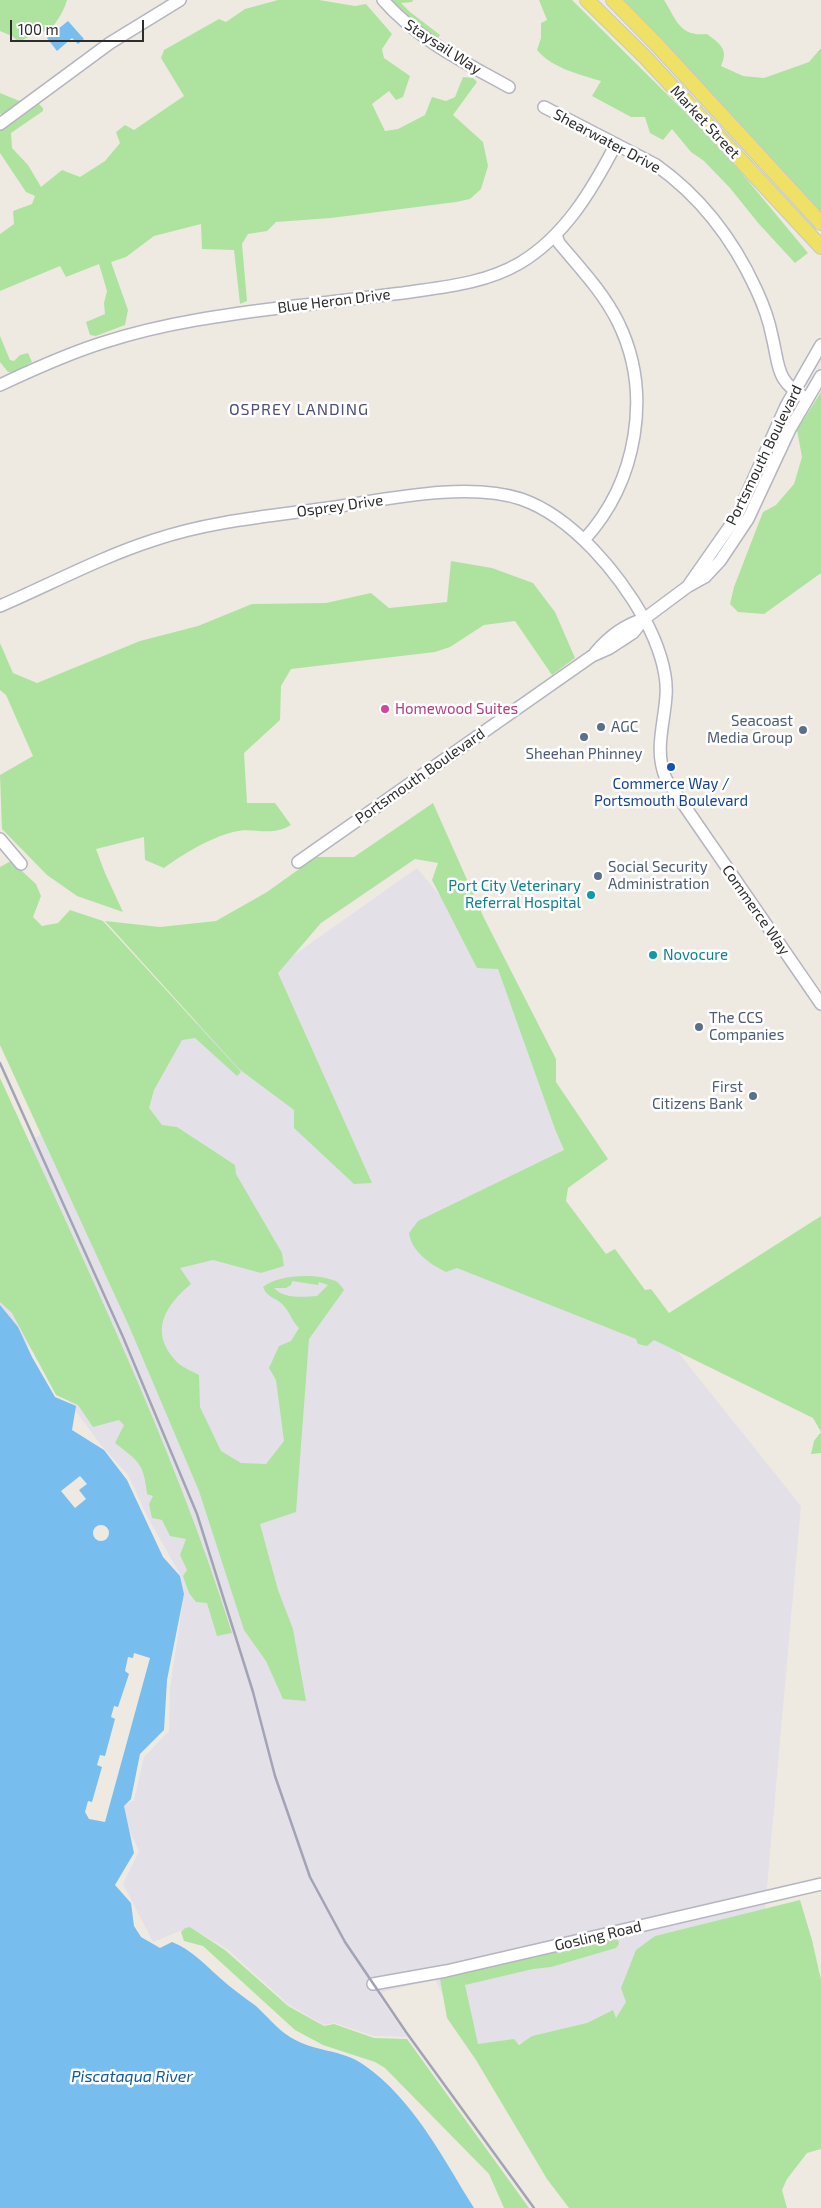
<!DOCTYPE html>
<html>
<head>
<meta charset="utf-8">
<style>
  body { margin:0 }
  #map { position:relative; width:821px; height:2208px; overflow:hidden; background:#eeeae1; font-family:"Exo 2",sans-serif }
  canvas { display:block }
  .scale { position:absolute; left:10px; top:20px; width:134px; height:22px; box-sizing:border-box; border:2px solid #2d2d2d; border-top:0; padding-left:6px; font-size:15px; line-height:18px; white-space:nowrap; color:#2d2d2d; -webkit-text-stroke:4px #fff; paint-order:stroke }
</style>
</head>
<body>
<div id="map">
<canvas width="821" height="2208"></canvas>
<div class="scale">100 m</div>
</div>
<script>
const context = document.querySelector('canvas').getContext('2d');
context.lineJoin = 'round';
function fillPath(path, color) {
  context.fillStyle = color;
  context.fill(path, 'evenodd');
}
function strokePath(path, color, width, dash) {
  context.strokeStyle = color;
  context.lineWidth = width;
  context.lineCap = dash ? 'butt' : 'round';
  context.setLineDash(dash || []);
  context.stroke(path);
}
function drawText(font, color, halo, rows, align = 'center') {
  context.font = font + ' "Exo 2",sans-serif';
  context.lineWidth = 5;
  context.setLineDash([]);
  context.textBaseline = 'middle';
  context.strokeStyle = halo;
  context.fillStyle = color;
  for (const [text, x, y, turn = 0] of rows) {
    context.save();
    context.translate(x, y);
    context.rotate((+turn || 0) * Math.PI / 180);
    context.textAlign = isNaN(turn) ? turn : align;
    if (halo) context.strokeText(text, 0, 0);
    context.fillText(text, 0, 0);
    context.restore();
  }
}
const industrial = new Path2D(`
  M417,868l84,102 75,185 -33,28 258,323 -36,404 -110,26 -13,77 -167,41 -40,-74 -49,11 -8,4 29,42 -33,-1 -40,-13 -10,2 -35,-20 -62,-56 -37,-22 -37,15 -30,-58 16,-33 -10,-21 -6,-24 11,-6 10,-43 25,-26 1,-44 14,-93 -3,-18 -33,-58 -20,-43 -28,-31 -100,-137v-144z`);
const green = new Path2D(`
  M0,0h67c-2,8 -11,26 -19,30 -10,4 -19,6 -29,12l-7,-6 -12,-5z
  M278,0h41l36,6 11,-2 26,30 -10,15 2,9 26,18 -7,21 -7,3 -7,-9 -17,13 13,27 13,-2 27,-14 7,-18 14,4 9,-4 8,-20 10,1 4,4 -24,33 30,27 5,24 -7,23 -11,10 -14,3 -125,16 -55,4 -9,9 -19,3 -6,10 5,57 -7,3 -6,-54 -32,-1 -1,-25 -47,12 -28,21 -15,5 17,48 -3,15 -29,11 -6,-1 -4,-13 19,-8 -1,-11 3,-12 -8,-27 -33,13 -6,-11 -60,25v-57l14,-10 -1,-13 19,-7 3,-8 -9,-4 -26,-39v-27l5,-5 -5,-8v-20l22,9 16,1 5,5v3l-32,22 1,15 16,17 13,22 21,-17 18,7 25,-16 15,-18 -4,-11 9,-7 9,5 50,-34 -23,-38 3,-8 55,-31 7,3 19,-13z
  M389,0h24l-1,2 -11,1 9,9 30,23 -3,5 -19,-14z
  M539,0h33l125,124 43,47 68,82 -13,10 -36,-39 -29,-36 -26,-27 -13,-9 -19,-23 -9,11 -13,-7 -5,-16h-14l-39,-21 9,-15c-23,-7 -49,-13 -64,-31l4,-12v-15l6,-3z
  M621,0h43c13,20 15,37 43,34 13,10 22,15 14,32l22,10 21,2 45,-16 12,-14v164z
  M0,336l10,24 4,1 6,-6 8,-2 4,9 -19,11 -5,-1 -8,-10z
  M821,392v181l-57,41 -26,-2 -8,-8 4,-17 29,-75 13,-7 18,-21 8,-27 -5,-27z
  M451,561l41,7 41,15 22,29 20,46 -23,17 -37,-54 -31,4 -34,22 -15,5 -144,17 -10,17 -1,34 -36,33 3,50h28l16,22c-22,13 -37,1 -58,7 -23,6 -50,22 -69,36l-19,-8 -1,-23 -48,12 9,24 18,39 -46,-16 -30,-21 -45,-46 -2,-54 33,-19 -27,-61 -6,-5v-47l13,30 24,10 103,-42 58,-15 54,-22 74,-1 45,-10 18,15 58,-6z
  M433,803l51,115 72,141v23l52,77 -40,29 -2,13 40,53 9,-5 30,41 6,-1 18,24 152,-97v237l-10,1 3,-13 7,-9 -8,-14 -159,-78 -7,6 -9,-2 -2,-5 -179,-71 -11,4c-15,-7 -35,-21 -37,-39l9,-12 146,-71 -9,-21 -57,-160 -21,-1 -45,-88 6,-17 -23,-4 -94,64 -43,50 94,210 -18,1 -60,-56v-18l-55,-41 -134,-148 55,6 56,-6 51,-29 49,-35h38z
  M11,861l25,23 5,12 -8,21 9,9 16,-3 12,-13 33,11 138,151 -4,4 -42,-38 -13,2 -28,50 -5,18 13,17 15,2 58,38 1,9 46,79 2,13 -23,7 -48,-13 -33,8 11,16c-25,21 -43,47 -15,77 5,6 16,10 23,14l1,32 21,44 20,12 25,1 18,-23 -8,-61 -7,-12 10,-22 12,-5 8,-13c-8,-8 -9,-16 -16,-23 -7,-8 -15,-6 -20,-18 15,-13 54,-14 73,-6 3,2 6,6 8,9l-35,49 -13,173 -36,12 18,66 15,39 13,72 -23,-2 -17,-38 -22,-31 -45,-139 -70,-165 -129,-281v-178zM292,1281l26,4 1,-3 9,3 -11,11c-14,1 -33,3 -43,-8h12l5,-3z
  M0,1078c83,182 172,363 232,555l-15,3 -10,-33 -11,-1 -7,-9 -6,-17 4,-6 -7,-15 6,-16 -16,-3 -8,-16 -10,-2 -3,-14 4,-8 -6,-2c-3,-31 -9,-33 -32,-51l9,-18 -5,-5 -26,7 -15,-22 -22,-10 -44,-82 -12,-11z
  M800,1900l12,40 9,40v169l-14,4 -20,26 -5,11 5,18h-218l-22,-29 -71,-119 -29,-42 -7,-39 177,-42 2,7 -3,4 -65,19 -18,2 -68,16 13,59 36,-5 5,6 13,-9 55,-13 26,-13 3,8 10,-16 -5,-14 15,-38 19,-14z
  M190,1927l35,23 63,56 36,20 10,-2 40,14 33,1 122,169h-25l-15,-34 -104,-106 -10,-6 -52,-17 -28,-15 -92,-84 -19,-5 -3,-9 4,-4z`);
const water = new Path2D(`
  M68,21l16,18 -6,5 -6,-6 -15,13 -10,-13z
  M0,1305l18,22 14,30 23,40 21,9 -4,24 32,20 23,30 36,77 17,19 4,18 -17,86 -3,50 -24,24 -9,45 -7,7 10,47 -19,32 16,18 3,23 7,11 19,11 12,-6c20,8 32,22 48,36 12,11 24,19 36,28 11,10 21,23 34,31 23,15 52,12 74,28 50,35 78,92 110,143h-474z`);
const pier = new Path2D(`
  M80,1476l7,8 -8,6 7,9 -11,9 -14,-17z
  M93 1533a8 8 0 1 1 16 0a8 8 0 1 1-16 0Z
  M134,1653l16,5 -45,164 -16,-3 -4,-7 3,-11 4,1 10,-35 -5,-2 3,-10 5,1 10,-37 -4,-2 3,-11 4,1 11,-33 -4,-3 3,-14 5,1z`);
const minor = new Path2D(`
  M383,0c34,39 81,62 126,87
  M544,107l112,58c45,32 77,74 100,124 7,15 13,31 16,47 8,33 3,44 35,63
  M0,124l110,-81 70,-43
  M556,235l3,8c21,25 44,49 59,79 35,71 19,160 -34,218
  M0,385c34,-16 69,-32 105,-43 61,-20 126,-28 189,-36 37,-4 73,-9 109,-13 40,-6 81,-9 117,-30 45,-27 72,-73 96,-119
  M688,586l49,-70 49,-110 35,-61
  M0,606c51,-22 101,-49 154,-66 56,-19 116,-24 174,-32 56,-8 138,-27 193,-9 52,18 98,75 124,121 12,22 23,52 21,76 -2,30 -12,54 0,83l155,225
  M595,653c14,-17 29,-28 49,-34
  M0,839l21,25
  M298,862l294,-206 18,-8 23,-15 11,-14 43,-32 18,-10 15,-16 28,-42 42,-90 31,-53
  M373,1984l73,-13 375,-87`);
const major = new Path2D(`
  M587,0l58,57 176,190
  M613,0l46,47 162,176`);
const rail = new Path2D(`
  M0,1063l123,274 74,177 56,178 22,84 35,101 35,65 61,90 128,176`);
const markers = [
  [385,709,5,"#d1479c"],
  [601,727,5,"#5c6f8a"],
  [803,730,5,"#5c6f8a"],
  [584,737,5,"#5c6f8a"],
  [671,767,5,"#1a4fb4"],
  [598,876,5,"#5c6f8a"],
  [591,895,5,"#0f9aa8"],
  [653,955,5,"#0f9aa8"],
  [699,1027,5,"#5c6f8a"],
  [753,1096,5,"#5c6f8a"]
];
const streetNames = [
  ["Staysail Way",443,47,33],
  ["Market Street",705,122,47],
  ["Shearwater Drive",607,141,28],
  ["Blue Heron Drive",334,301,-7],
  ["Portsmouth Boulevard",764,455,-64],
  ["Osprey Drive",340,506,-8],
  ["Portsmouth Boulevard",420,776,-35],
  ["Commerce Way",756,910,55],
  ["Gosling Road",598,1936,-13]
];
const hotelNames = [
  ["Homewood Suites",395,709]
];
const serviceNames = [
  ["Seacoast",793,721,"right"],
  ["Media Group",793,738,"right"],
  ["AGC",611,727],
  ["Sheehan Phinney",584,754,"center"],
  ["Social Security",608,867],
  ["Administration",608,884],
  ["The CCS",709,1018],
  ["Companies",709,1035],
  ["First",743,1087,"right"],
  ["Citizens Bank",743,1104,"right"]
];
const transitNames = [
  ["Commerce Way /",671,784],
  ["Portsmouth Boulevard",671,801]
];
const cultureNames = [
  ["Port City Veterinary",581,886],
  ["Referral Hospital",581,903],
  ["Novocure",663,955,"left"]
];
const neighbourhoodNames = [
  ["OSPREY LANDING",299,410]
];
const waterNames = [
  ["Piscataqua River",132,2077]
];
fillPath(industrial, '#e3e1e7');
fillPath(green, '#ade39f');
fillPath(water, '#77bded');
fillPath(pier, '#eeeae1');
strokePath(minor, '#b4b5c0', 14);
strokePath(major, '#c8c8c8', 16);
strokePath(minor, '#fff', 11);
strokePath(major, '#eee166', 14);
strokePath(rail, '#a3a3b7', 2.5);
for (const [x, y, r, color] of markers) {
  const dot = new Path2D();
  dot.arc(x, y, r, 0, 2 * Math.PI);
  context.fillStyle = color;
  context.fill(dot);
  strokePath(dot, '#fff', 2);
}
drawText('15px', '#2d2d2d', '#fff', streetNames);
drawText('15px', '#b23c85', '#fff', hotelNames, 'left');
drawText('15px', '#4e5e75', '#fff', serviceNames, 'left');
drawText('15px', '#164399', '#fff', transitNames);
drawText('15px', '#0d838f', '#fff', cultureNames, 'right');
context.letterSpacing = '1px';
drawText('16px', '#4e507e', '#fff', neighbourhoodNames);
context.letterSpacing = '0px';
drawText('italic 16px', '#115a9e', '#fff', waterNames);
</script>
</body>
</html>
